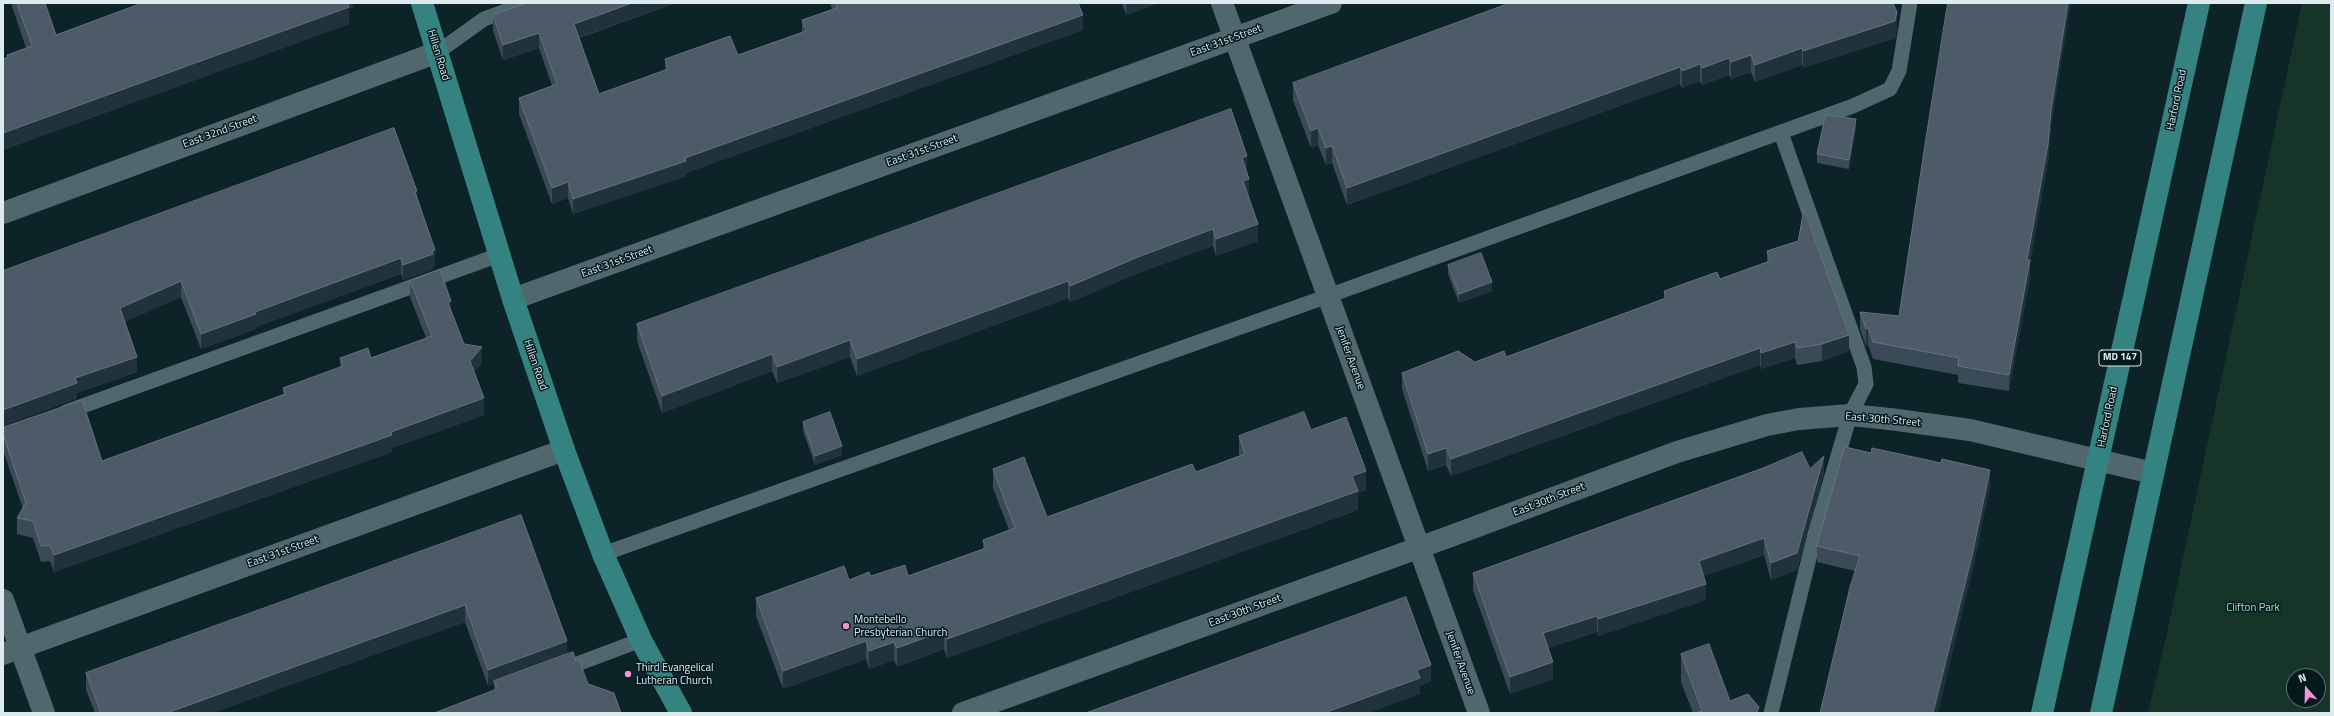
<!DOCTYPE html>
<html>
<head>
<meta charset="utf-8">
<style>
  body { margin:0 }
  #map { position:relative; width:2334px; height:716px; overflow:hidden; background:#0c2328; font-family:"Titillium Web",sans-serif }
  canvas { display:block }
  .frame { position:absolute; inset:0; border:4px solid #deebee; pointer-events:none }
  .north { position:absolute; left:2286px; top:668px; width:40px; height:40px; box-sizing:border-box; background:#03191e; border:1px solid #5b6d71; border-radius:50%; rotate:340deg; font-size:11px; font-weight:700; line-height:16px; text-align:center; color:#deebee }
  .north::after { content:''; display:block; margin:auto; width:14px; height:18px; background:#f591d2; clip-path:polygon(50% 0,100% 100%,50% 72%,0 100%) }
</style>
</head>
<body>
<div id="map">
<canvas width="2334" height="716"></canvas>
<div class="frame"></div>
<div class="north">N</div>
</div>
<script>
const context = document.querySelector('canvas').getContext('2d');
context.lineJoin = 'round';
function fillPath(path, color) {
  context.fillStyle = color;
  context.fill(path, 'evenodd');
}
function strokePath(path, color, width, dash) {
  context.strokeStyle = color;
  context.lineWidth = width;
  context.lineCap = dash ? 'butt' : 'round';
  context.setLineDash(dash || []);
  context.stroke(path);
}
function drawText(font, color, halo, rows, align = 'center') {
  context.font = font + ' "Titillium Web",sans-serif';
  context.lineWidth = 3;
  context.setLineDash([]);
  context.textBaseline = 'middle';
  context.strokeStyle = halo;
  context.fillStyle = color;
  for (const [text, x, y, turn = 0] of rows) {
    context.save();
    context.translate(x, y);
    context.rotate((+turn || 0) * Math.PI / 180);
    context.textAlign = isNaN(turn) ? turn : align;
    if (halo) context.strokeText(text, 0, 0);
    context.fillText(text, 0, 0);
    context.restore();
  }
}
const green = new Path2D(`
  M2302,3h29v710h-183l18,-76zM2294,676h24v24h-24z`);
const lane = new Path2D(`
  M438,52l46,-33 44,-16
  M66,412l433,-157
  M603,554l725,-258 525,-190 37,-17 9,-18 11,-68
  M561,670l80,-30
  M1771,713l44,-179 35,-119 16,-31 -2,-17 -83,-234`);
const street = new Path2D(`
  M1222,3l257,710
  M3,213l435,-161
  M513,299l818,-296
  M3,600l41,113
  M3,654l561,-204
  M963,713l488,-177 226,-84 90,-27 32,-6 51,-4 40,4 80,11 183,43`);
const primary = new Path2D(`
  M422,3l91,296 51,151 39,104 38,86 40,73
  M2042,713l157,-710
  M2101,713l155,-710`);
const wall = new Path2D(`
  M12,3h33l11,32 297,-32v4l-4,2v15l-346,126v-91l4,-2v-2l19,-7 -14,-42z
  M526,3h150l-97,35 20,56 66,-24v-11l73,-4 64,-23v-12l30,-11 -2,-6h248l5,27 -397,143v3l-113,38 -5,-16 -16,6 -33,-90v-16l33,-12 -13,-38 -36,12 -10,-29v-16l33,-11z
  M1122,3h37l-33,12z
  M1897,29l-2,9 -92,30 -1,-3 -47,17 -4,-10 -20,7 -2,-4 -27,10 -2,-4 -18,7 -2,-4 -333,121 -15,-42 -6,2 -8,-20 -7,3 -18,-48v-17z
  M2051,127l-3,34 -18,102v14l-21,114 -51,-8v-8l-85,-16 -5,-14 -2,1 -6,-17v-17l39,4z
  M1856,128l-7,41 -32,-6v-9z
  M1247,172l2,23 -1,1 10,45 -42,15 -3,-10 -75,27 -68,29 -2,-4 -211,78 -7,-19 -73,26 -5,-12 -110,42 -25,-72v-17z
  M417,199l18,66 -2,1v3l-30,11 -2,-6 -145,53v2l-55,20 -20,-52 -57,25 13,50 -60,21v6l-74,-128z
  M1767,251l82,100 -27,10 -25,4 -2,-7 -34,11 -1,-4 -309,111 -5,-11 -18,6 -26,-82v-16l104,-16 158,-58v-8l56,-12 47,-17z
  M1448,265l44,26 -33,12 -11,-29z
  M410,281l41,31 13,32 18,19 -8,9 10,43 -92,33v4l-338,120 -4,-11 -9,1 -8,-24 -16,-4v-16l6,-9 -20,-59v-18l1,-1v-4l98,34 181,-67v-6l57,-21v-9h31l55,-20 -16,-41z
  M803,422l39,33 -27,10 -12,-34z
  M1311,430l55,60 -8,3v17l-411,148 -3,-9 -47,18 -3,-7 -25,9 -3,-10 -83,30 -27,-73v-18l115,-22h37l75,-27v-9l26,-10 -16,-42v-19l54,48 149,-45 43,-16v-20z
  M1871,453l119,33 -18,87 -117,-2 -38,-9v-16z
  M1810,469l14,4 -27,97 -26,10 -7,-25 -60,21 2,24 -108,36 -1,-4 -49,16 5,31 -43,15 -37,-104v-17z
  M521,515l46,139 -73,36v-6l-6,2 -23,-64 -253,91h-117l-9,-23v-17z
  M1681,654l49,47 29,12h-66l-12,-31z`);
const shadedWall = new Path2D(`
  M344,3h9v4l-4,2v15l-346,126v-17z
  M632,3h44l-102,36v-15z
  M1126,3h33l-33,12z
  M2068,3h3l-20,124 -3,34 -18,102v14l-21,114v-16z
  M1897,12v17l-2,9 -92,30v-17z
  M1083,15v15l-397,143v3l-113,38v-15l112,-41z
  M539,33v15l-36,12v-15z
  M1802,48v17l-47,17v-17z
  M1751,55v17l-20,7v-17z
  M1729,58v17l-27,10v-17z
  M1700,64v17l-18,7v-17z
  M1680,67v17l-333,121v-17z
  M1856,119v9l-7,41v-9z
  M1318,128v17l-7,3v-17z
  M1332,146v17l-6,2v-17z
  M1247,156v16l-5,-14z
  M1249,179v16l-6,3v-17z
  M568,182v16l-16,6v-16z
  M417,191v16l-2,-15z
  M1258,224v17l-42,15v-17z
  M1213,229v17l-75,27 -68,29v-16l68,-29z
  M435,250v15l-2,1v3l-30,11v-15z
  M401,258v16l-145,53v2l-55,20v-15l54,-22z
  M181,281v16l-61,27v-16z
  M1068,281v17l-211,78v-17z
  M1492,282v9l-33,12v-9z
  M451,301v16l-3,-14z
  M1868,328v17l-2,1v-17z
  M1849,335v16l-27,10v-17z
  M850,340v17l-73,26v-16z
  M1795,342v16l-34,11v-16z
  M482,347v16l-12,14v-16z
  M1760,348v17l-309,111v-17z
  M772,354v17l-110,42v-17z
  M137,357v15l-60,21v6l-74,27v-16l72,-32z
  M484,398v17l-92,33v4l-338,120v-17z
  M842,446v9l-27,10v-9z
  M1446,448v17l-18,6v-17z
  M1824,456v17l-27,97 -26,10v-17z
  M1990,470v16l-18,87 -34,140h-5z
  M1366,471v19l-8,3v17l-411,148v-19z
  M1764,538v17l-65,23v-17z
  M1706,584v16l-108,36v-17z
  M465,605v17l-253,91h-45z
  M1597,616v16l-54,18v-17z
  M944,631v18l-47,18v-19z
  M567,641v17l-73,23v3l-6,2v-16z
  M866,641v18l-83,30v-18z
  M894,642v18l-25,9v-18z
  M1553,662v17l-43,15v-17z
  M1431,665v17l-11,4v8l-51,19h-45l93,-43z`);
const building = new Path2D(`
  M17,3h28l11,32 86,-32h206l1,4 -346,126v-74l5,-2 -1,-2 25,-9z
  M528,3h104l-58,21 25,70 69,-25 -3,-10 65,-23 8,19 68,-24 -4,-11 35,-12 -2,-5h243l5,12 -398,143 1,3 -113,38 -5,-17 -16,6 -33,-90 38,-14 -18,-51 -36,12 -10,-30z
  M1510,3h383l4,9 -2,9 -92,30 -1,-3 -47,17 -4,-10 -20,7 -2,-4 -27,10 -2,-4 -18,7 -2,-4 -333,121 -15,-42 -6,2 -8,-20 -7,3 -18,-48z
  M1948,3h120l-17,107 -3,34 -21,116h3l-21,115 -51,-9 1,-8 -86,-16 -5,-14 -2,1 -6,-17 39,4 27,-178z
  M1231,109l16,47 -5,2 7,21 -6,2 15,43 -42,15 -3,-10 -75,28 -68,29 -2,-5 -211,78 -7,-19 -73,27 -5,-13 -110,42 -25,-72z
  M1829,115l27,4 -7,41 -32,-6 8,-37z
  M394,128l23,63 -2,1 20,58 -3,1 1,3 -30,11 -2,-7 -146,54 1,2 -55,20 -20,-53 -61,27 17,49 -62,21 2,5 -74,27v-139z
  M1804,209l45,126 -27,9 -25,4 -2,-6 -34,11 -1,-5 -309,111 -5,-11 -18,6 -26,-81 56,-22 17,11 29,-11 2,6 160,-59 -2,-7 53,-19 3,7 50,-18 -3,-10 31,-10z
  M1481,253l11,29 -33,12 -11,-29z
  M440,270l11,31 -3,2 16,41 18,3 -12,14 14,37 -93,34 1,3 -338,120 -4,-10 -9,1 -8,-25 -16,-3 9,-15 -23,-69v-2l3,-1 -2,-4 78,-27 20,61 184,-67 -3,-6 60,-22 -3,-8 28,-10 3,10 61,-22 -22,-55z
  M830,412l12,34 -27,10 -12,-34z
  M1304,412l7,18 35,-13 20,54 -14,5 6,15 -411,148 -3,-8 -47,17 -3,-6 -25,9 -3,-10 -83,30 -27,-73 88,-32 5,14 20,-8 2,4 34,-11 3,11 78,-28 -3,-8 32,-12 -22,-59 31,-12 23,60 145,-53 4,8 49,-18 -6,-18z
  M1845,447l26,6 1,-5 69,15 1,-4 48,11 -18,86 -39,157h-113l30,-126 10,-31 -43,-10z
  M1802,452l8,17 14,-13 -27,97 -26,10 -7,-25 -65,23 7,23 -108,35 -1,-3 -54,17 10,29 -43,15 -37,-104 290,-105z
  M521,515l46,126 -79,29 -23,-65 -298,108h-66l-15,-40z
  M1406,597l25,68 -14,5 3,8 -96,35h-238z
  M1709,644l21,57 18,-7 11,13 -2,6h-62l7,-2 -21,-57z
  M573,652l3,9 3,-1 9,24 26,9 7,20h-187l63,-24 -3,-8z`);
const markers = [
  [846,626,4,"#f591d2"],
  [628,674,4,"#f591d2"]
];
const shields = [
  [2120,358,42]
];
const shieldNames = [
  ["MD 147",2120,358]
];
const streetNames = [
  ["East 31st Street",1226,41,-20],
  ["Hillen Road",438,55,73],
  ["Harford Road",2177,100,-78],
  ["East 32nd Street",220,132,-20],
  ["East 31st Street",922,151,-20],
  ["East 31st Street",617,262,-20],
  ["Jenifer Avenue",1350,358,70],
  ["Hillen Road",535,365,71],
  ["Harford Road",2108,417,-78],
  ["East 30th Street",1883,420,5],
  ["East 30th Street",1549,500,-21],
  ["East 31st Street",283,552,-20],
  ["East 30th Street",1245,611,-20],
  ["Jenifer Avenue",1460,663,70]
];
const parkNames = [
  ["Clifton Park",2253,608]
];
const poiNames = [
  ["Montebello",854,620],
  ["Presbyterian Church",854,633],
  ["Third Evangelical",636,668],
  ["Lutheran Church",636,681]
];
fillPath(green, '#163528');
strokePath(lane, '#4f676d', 15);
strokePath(street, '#4f676d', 22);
strokePath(primary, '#358381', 22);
fillPath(wall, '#3a4a56');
fillPath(shadedWall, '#20333d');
fillPath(building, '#4c5b67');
strokePath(building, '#63727c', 1);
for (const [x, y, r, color] of markers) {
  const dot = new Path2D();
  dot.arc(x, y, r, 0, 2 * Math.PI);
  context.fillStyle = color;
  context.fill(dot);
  strokePath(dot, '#03191e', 1.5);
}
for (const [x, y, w] of shields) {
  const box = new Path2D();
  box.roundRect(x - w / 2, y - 8, w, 16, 3);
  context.fillStyle = '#03191e';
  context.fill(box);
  strokePath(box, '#deebee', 1);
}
drawText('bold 10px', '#deebee', null, shieldNames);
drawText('11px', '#deebee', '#03191e', streetNames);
drawText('11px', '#93e4c0', '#03191e', parkNames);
drawText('11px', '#deebee', '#03191e', poiNames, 'left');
</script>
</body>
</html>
